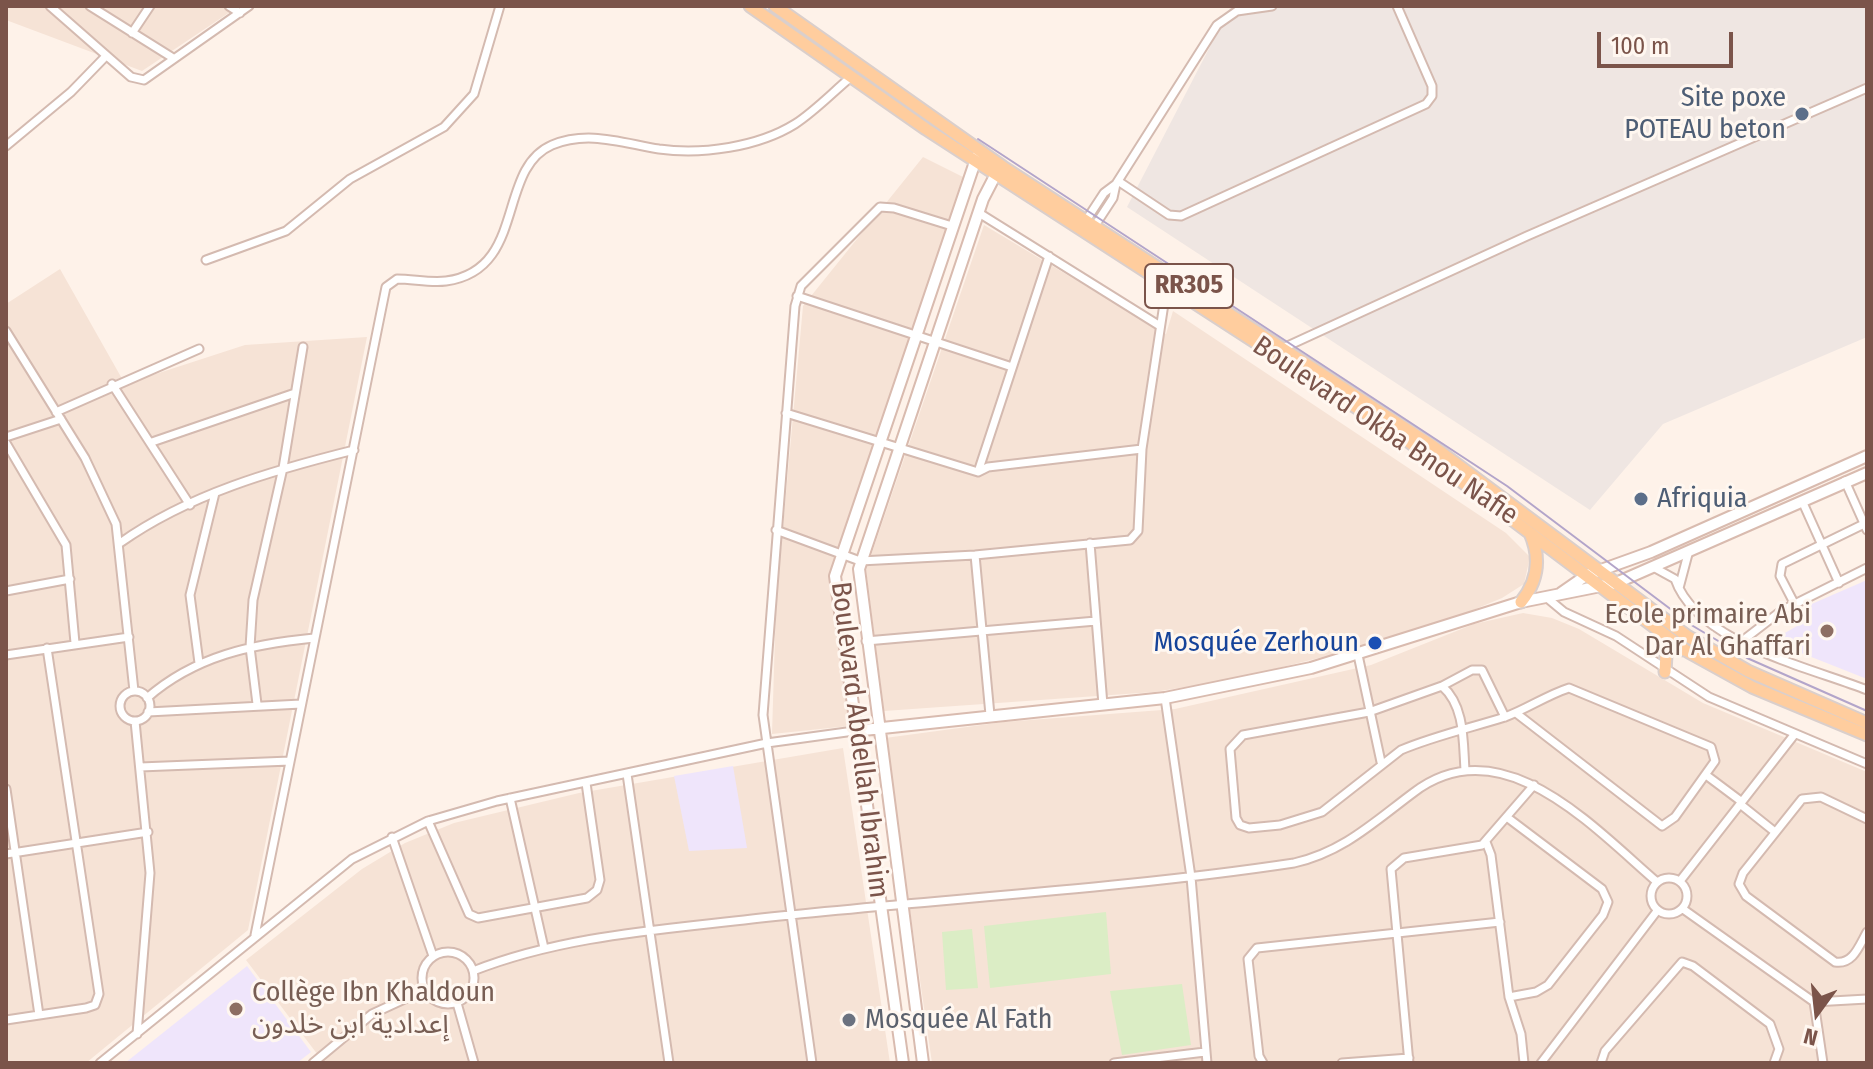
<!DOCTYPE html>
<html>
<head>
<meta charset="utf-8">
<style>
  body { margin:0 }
  #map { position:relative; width:1873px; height:1069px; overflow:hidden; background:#fef2e9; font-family:"Fira Sans Condensed",sans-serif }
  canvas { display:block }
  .frame { position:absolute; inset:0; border:8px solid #7b544a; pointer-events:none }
  .north { position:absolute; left:1777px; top:973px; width:80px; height:80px; -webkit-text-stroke:6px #fff7f0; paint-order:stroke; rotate:195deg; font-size:22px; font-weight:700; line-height:32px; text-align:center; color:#7b544a }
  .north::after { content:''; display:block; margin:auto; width:28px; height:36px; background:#7b544a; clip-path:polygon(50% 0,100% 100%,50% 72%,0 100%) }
  .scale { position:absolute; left:1597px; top:32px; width:136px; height:36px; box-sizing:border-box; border:4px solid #7b544a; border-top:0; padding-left:10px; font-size:24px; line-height:28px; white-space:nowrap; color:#7b544a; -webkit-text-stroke:6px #fff7f0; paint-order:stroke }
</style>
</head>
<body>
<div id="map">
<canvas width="1873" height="1069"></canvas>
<div class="frame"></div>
<div class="north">N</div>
<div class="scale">100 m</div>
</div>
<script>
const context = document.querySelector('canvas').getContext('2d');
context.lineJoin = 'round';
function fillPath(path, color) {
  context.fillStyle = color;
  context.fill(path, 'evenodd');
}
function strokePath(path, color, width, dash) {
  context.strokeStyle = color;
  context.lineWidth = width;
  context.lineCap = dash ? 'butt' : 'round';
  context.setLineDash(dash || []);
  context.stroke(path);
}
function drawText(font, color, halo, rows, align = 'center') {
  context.font = font + ' "Fira Sans Condensed","Noto Sans Arabic",sans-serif';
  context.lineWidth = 6;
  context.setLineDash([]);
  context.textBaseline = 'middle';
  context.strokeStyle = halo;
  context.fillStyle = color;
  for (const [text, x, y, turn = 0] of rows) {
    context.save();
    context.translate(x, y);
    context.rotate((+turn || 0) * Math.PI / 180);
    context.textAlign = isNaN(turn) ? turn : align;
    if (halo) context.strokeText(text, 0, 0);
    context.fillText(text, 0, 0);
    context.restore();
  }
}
const residential = new Path2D(`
  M6,6h233l-97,65 -136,-51z
  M923,157l40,20 -132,398 18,151 -77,8 4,-130 27,-298z
  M984,225l182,109 7,-23 333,222 24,24 -6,27 -22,14 -65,27 -86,25 -121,30 -76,12 -270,19 -18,-141z
  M60,269l65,115 120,-39 122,-8 -119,593 -162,133h-80v-759z
  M1523,613l29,5 27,11 124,74 164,69v291h-935l-47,-325 119,-16 171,-13 196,-44 103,-41z
  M843,748l47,315h-566l-78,-103 116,-91 43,-26 49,-20 125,-30z`);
const industrial = new Path2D(`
  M1231,6h636v331l-204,87 -73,86 -463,-303z`);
const education = new Path2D(`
  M1867,580v99l-96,-38 33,-19 3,-16z
  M733,766l14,82 -58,3 -15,-75z
  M247,966l64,86 -14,11h-172z`);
const green = new Path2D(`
  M1106,912l5,62 -121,14 -6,-62z
  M972,929l6,59 -32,2 -4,-58z
  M1182,984l9,61 -69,10 -12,-64z`);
const street = new Path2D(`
  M50,6l81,71 13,3 105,-74
  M90,6l83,52
  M229,6l11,7
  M132,33l18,-27
  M6,146l65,-54 35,-36
  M1118,181l51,34 12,1 245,-112 6,-8v-10l-35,-80
  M979,213l181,113
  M1085,222l19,-29 12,-9
  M1094,227l19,-29 3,-14 101,-159 20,-14 35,-5
  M206,260l80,-29 64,-52 94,-52 30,-33 26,-88
  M797,296l215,71
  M6,331l79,127 31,66 18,167
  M1281,349l246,-113 340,-148
  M112,384l78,121
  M56,412l143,-63
  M786,413l192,59 10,-5 154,-18
  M6,437l55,-18
  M152,442l143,-49
  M6,443l60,102 9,98
  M978,472l71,-216
  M1845,481l22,49
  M1803,503l36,80
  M776,530l84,31 115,-6 155,-15 8,-9 4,-82 25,-165
  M120,543c69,-49 154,-73 234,-93
  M1090,543l13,162
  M975,555l15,160
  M1655,568l20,11c22,64 134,88 192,111
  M1679,588l9,-34
  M6,591l64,-12
  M1546,597l18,15 52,24 93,61 158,67
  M1794,603l-14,-27 2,-12 82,-40
  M866,641l230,-20
  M1742,641l39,-30 86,-43
  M6,655l123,-18
  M1358,655l23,107
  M199,663l-9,-68 25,-102
  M1442,686l30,-16h10l23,47
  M120 706a15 15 0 1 1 30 0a15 15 0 1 1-30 0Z
  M147,698c48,-42 105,-54 167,-60
  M1165,698l26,179 16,186
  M257,704l-7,-57 3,-47 30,-132 20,-121
  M148,712l153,-8
  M135,721l15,152 -13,161
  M140,767l150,-6
  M1465,770c-2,-29 0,-64 -23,-84l-73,26 -126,23 -13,14 6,69 4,7 9,3 31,-3 42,-13 79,-62c33,-14 69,-22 104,-33 22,-8 42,-22 64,-29l142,59 4,14 -40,56 -13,9 -146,-113
  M627,774l42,289
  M1706,775l36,27
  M6,789l33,226
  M510,798l34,150
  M1740,804l35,28
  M1508,818l94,71 6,13 -5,13 -55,70 -12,7 -27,5
  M1867,819l-46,-22 -19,2 -59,74 -4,11 7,12 89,66c18,3 24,-16 32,-30
  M428,821l41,93 9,4 109,-20 10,-8 3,-10 -14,-97
  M392,837l41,119
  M1486,842l5,13 18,142 12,37 3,29
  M6,854l142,-22
  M1651 896a18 18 0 1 1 36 0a18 18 0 1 1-36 0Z
  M1680,881l114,-146
  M1683,909l131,93 9,61
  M255,935l131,-648 11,-8c16,0 33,4 49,2 81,-11 50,-112 106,-136 36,-15 70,-2 107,4 43,6 99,-2 136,-25 20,-13 38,-32 56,-47
  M422 978a26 26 0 1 1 52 0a26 26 0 1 1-52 0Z
  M473,971c89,-35 185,-41 279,-52 181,-20 362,-29 542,-56 49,-11 80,-41 119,-70 88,-68 180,34 244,89
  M1814,1002l53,-3
  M457,1003l17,60
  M6,1020l80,-12 9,-3 4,-11 -52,-346
  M100,1063l252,-204 76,-38 69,-20 270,-58 87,-12
  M313,1063l59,-49 52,-24
  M812,1063l-49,-348 32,-409 6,-20 79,-79 14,1 58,18
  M1114,1063l91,-11
  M1263,1063l-4,-7 -11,-97 9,-11 243,-26
  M1342,1063l67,-5
  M1409,1063l-18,-194 13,-11 78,-13 52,-60
  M1541,1063l116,-152
  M1601,1063l4,-12 77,-89 11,4 77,58 9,25 -5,14`);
const secondary = new Path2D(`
  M1561,593l26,-18 64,-23 216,-96
  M854,731l311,-33 146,-30 210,-66 95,-19 251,-110
  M903,1063l-68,-487 142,-420
  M923,1063l-64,-494 124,-370 15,-29`);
const primary = new Path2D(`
  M750,6l176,123 482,312 277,209 67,37 115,48
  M775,6l228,161 428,278 256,191 61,35 119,52
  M1521,602c17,-21 20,-44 9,-69
  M1665,672l1,-18 7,-5 12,1`);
const tram = new Path2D(`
  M978,139l529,347 186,140 54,32 120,53`);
const markers = [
  [1802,114,8,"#5c6f8a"],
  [1641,499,8,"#5c6f8a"],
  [1827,631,8,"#8d6e63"],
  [1375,643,8,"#1a4fb4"],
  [236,1009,8,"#8d6e63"],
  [849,1020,8,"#6b7280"]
];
const shields = [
  [1189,286,88]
];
const shieldNames = [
  ["RR305",1189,286]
];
const serviceNames = [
  ["Site poxe",1786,98],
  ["POTEAU beton",1786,130],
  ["Afriquia",1657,499,"left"]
];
const streetNames = [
  ["Boulevard Okba Bnou Nafie",1385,431,34],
  ["Boulevard Abdellah Ibrahim",859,740,83]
];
const educationNames = [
  ["Ecole primaire Abi",1811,615],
  ["Dar Al Ghaffari",1811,647],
  ["Collège Ibn Khaldoun",252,993,"left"],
  ["إعدادية ابن خلدون",252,1025,"left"]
];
const transitNames = [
  ["Mosquée Zerhoun",1359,643]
];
const worshipNames = [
  ["Mosquée Al Fath",865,1020]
];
fillPath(residential, '#f6e3d6');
fillPath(industrial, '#efe6e2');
fillPath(education, '#efe5fb');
fillPath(green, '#dbedc5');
strokePath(street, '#d4bab0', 11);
strokePath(secondary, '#d9bbaf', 14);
strokePath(primary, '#dacfcc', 15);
strokePath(street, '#fff', 7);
strokePath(secondary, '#fff', 10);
strokePath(primary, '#ffcd9e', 11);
strokePath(tram, '#b3a5ca', 2);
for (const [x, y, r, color] of markers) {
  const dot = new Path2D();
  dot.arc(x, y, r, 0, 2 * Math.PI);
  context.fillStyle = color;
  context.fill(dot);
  strokePath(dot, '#fff7f0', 3);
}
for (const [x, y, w] of shields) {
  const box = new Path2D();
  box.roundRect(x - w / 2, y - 22, w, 44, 6);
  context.fillStyle = '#fff7f0';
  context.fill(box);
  strokePath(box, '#7b544a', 2);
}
drawText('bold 26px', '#7b544a', null, shieldNames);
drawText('28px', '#4e5e75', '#fff7f0', serviceNames, 'right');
drawText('28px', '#7b544a', '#fff7f0', streetNames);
drawText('28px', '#785e54', '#fff7f0', educationNames, 'right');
drawText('28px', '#164399', '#fff7f0', transitNames, 'right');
drawText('28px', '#5b616d', '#fff7f0', worshipNames, 'left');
</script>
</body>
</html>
